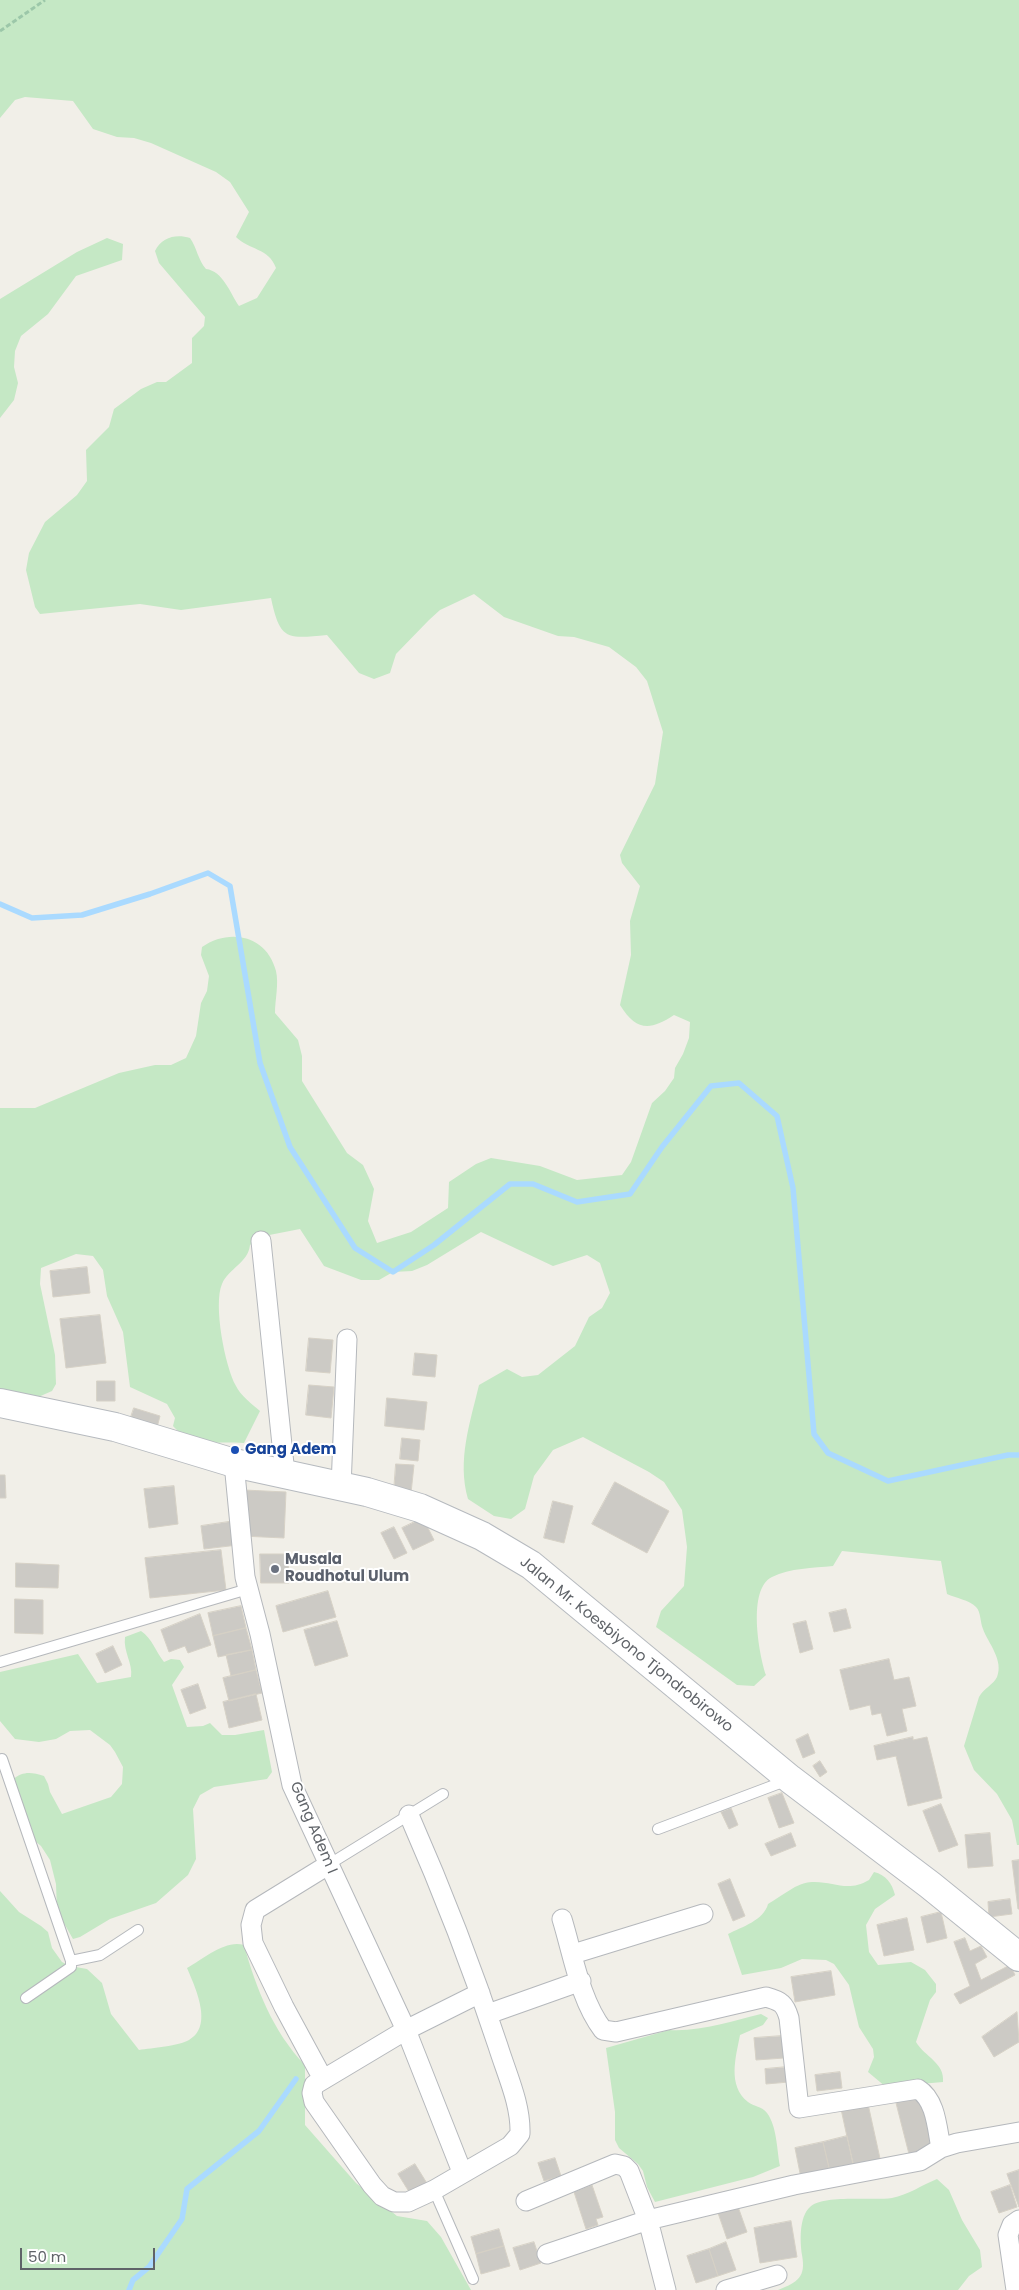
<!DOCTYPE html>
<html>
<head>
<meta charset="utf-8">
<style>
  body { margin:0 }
  #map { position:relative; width:1019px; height:2290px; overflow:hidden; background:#f1efe8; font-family:Poppins,sans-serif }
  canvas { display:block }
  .scale { position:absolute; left:20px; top:2248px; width:135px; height:22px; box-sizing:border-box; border:2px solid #5f6368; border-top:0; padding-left:6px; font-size:15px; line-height:18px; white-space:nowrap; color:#5f6368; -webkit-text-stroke:4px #fff; paint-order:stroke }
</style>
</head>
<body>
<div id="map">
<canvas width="1019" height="2290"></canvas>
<div class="scale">50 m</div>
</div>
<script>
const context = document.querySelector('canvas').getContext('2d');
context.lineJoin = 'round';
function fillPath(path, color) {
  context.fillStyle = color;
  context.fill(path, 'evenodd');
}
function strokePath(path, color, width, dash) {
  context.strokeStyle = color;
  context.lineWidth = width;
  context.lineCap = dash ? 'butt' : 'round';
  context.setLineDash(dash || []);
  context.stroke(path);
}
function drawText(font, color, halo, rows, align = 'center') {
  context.font = font + ' Poppins,sans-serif';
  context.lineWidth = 4;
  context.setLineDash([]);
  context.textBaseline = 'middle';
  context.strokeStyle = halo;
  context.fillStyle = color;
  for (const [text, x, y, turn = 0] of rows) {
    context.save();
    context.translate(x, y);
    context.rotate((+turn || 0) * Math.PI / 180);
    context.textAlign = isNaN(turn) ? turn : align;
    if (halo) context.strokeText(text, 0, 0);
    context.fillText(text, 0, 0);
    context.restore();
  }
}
const green = new Path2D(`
  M0,0h1019v1845h-2l-5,-25 -15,-26 -23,-24 -10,-24 15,-49c4,-8 15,-13 18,-20 7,-17 -9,-34 -14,-48 -3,-7 -2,-17 -7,-22 -7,-7 -20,-9 -29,-13l-6,-33 -99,-10 -9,15c-20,2 -43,2 -61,11 -25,12 -13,77 -6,98l-12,11 -17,-1 -81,-58 5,-16 23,-25 3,-39 -5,-37 -18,-28 -15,-10 -66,-35 -30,13 -19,26 -9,33 -14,10 -17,-3 -26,-17c-11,-39 2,-76 11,-114l28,-16 15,8 16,-2 37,-29 14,-29 13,-9 8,-15 -10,-30 -13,-8 -34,11 -72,-34 -54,33 -15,6 -19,1 -14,8h-18l-37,-14 -24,-37 -41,8 -9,8c-2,18 -21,23 -28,39 -9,20 3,83 14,102 4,9 16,18 24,25l-16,32c-24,-1 -54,3 -71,-17l2,-8 -8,-14 -37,-17 -7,-55 -16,-36 -4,-26 -10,-14 -17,-2 -35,14 -1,16 15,71 1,29 -4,7 -16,7 -36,-9v-281h35l84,-35 36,-8h16l15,-7 10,-22 5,-33 6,-12 2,-15 -8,-21 1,-8c27,-19 65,-12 74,24 3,13 -1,29 -1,42l23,27 4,16v25l45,72 16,12 11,24 -6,32 9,22 34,-11 37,-24 1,-26 27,-18 15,-6 49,8 37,14 45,-5 9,-13 21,-59 13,-12 9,-13 1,-10 8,-14 6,-16 1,-16 -16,-7c-24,16 -38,16 -54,-10l11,-50 -1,-34 10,-35 -18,-23 -2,-8 35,-71 8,-52 -16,-51 -11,-14 -27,-20 -35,-10 -16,-1 -54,-19 -30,-23 -34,16 -11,10 -33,34 -6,19 -16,6 -15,-6 -32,-38c-41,4 -47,5 -56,-37l-90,12 -41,-6 -100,10 -5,-7 -9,-37 3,-17 16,-31 32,-27 10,-14 -1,-31 23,-23 5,-18 27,-20 16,-7h9l26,-19v-25l12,-12 1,-9 -46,-54 -4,-12c7,-14 21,-17 35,-13 7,10 8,22 16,31 17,2 24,24 33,37l18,-8 19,-30c-7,-20 -27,-18 -40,-31l13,-25 -19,-30 -14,-10 -65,-29 -17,-5 -17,-1 -24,-8 -20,-28 -48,-4 -10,3 -15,18z
  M107,238l16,6 -1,16 -46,16 -28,38 -27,22 -6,15 -1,16 4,16 -4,17 -14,18v-119l77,-47z
  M141,1631c11,7 15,21 23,31l7,-3 9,1 4,7 -12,18 15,42 16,-1 7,-3 12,12h13l29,-5 8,42 -5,7 -53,8 -14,8 -7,14 3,50 -8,16 -32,28 -46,16 -30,18 -7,2 -16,-28 -1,-27 -6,-24 -9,-14 -19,-16 -4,-7 -6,-43c11,-9 19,-8 32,-4l4,8 2,8 12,22 49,-17 11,-13 1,-17 -8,-15 -5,-7 -20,-15 -20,1 -14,8 -17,3 -24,-3 -15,-18v-49l78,-18 19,29 34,-6c2,-14 -8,-25 -6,-40z
  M874,1872c12,3 18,11 21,23l-20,14 -9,16 3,27 9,13 33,-3 14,8 11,14v8l-6,8 -14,42c9,15 29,21 27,40l-57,5 -18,-15 6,-15 -1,-8 -14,-22 -10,-42 -15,-21 -8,-4 -24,-1 -21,9 -39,7 -14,-41c14,-7 36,-14 40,-30 13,-7 29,-22 44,-22 22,-1 35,11 57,-2z
  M0,1891l19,21 22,14 7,6 4,16 10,14 8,4 17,3 15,14 9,31 28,36c13,-2 40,-4 50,-10 25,-14 6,-53 -2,-72 16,-9 39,-29 57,-23 12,43 29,87 61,120v60l51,58 41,33 30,5 14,16 30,53h-471z
  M761,2014l7,4 -5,7 -23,10c-4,22 -13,50 8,67 6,5 14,4 19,11 10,13 10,38 13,53l-27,11 -98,25 -8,-15 -4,-16 -5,-7 -19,-16 -4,-8v-28l-9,-64 63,-18c31,2 63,-9 92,-16z
  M937,2179l12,11 13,30 18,30 2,17 -13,9 -11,14h-180c20,-8 28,-13 24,-35 -2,-14 -3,-38 8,-48 13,-13 62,-6 82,-9 16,-3 30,-13 45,-19z`);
const stream = new Path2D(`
  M0,904l32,14 50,-3 68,-21 58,-21 22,13 30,177 30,84 65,101 38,24 41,-27 76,-61h23l44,18 53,-8 32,-47 49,-61 28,-3 38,33 16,72 21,246 14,19 60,28 120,-26h11
  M129,2290l4,-10 16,-13 33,-48 5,-30 72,-58 37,-52`);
const building = new Path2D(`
  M87,1267l3,26 -37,4 -3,-26z
  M100,1315l6,48 -40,5 -6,-49z
  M309,1338l24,2 -3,33 -24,-2z
  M415,1353l22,2 -2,22 -22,-2z
  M97,1381h18v20h-18z
  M309,1385l25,2 -3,31 -25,-3z
  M387,1398l40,4 -3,28 -39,-4z
  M134,1408l26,8 -5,19 -27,-9z
  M402,1438l18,2 -2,21 -18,-2z
  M396,1464l18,1 -3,28 -17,-2z
  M0,1475h5l1,23h-6z
  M615,1482l54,29 -22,42 -55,-29z
  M174,1486l4,38 -29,4 -5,-39z
  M244,1490l42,2 -2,46 -42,-2z
  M553,1501l20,5 -9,37 -20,-5z
  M423,1518l11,22 -21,10 -11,-22z
  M235,1521l3,24 -34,4 -3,-23z
  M394,1527l13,26 -13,6 -13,-26z
  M221,1550l5,40 -76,8 -5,-40z
  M260,1554h28l1,29h-28z
  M16,1563l43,2 -1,23 -42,-1z
  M328,1591l8,26 -53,15 -7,-26z
  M15,1599l28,1v34l-28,-1z
  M241,1606l5,22 -33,8 -5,-23z
  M846,1609l5,19 -17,4 -5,-19z
  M200,1614l11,31 -23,8 -3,-7 -16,6 -8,-22z
  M337,1621l11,35 -33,10 -11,-36z
  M806,1621l7,28 -13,4 -7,-29z
  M246,1628l6,22 -34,7 -5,-21z
  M113,1646l9,19 -17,8 -9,-19z
  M252,1650l4,20 -25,6 -5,-21z
  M889,1659l5,21 15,-3 7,29 -14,3 5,22 -20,5 -6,-23 -9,2 -2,-10 -20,5 -10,-40z
  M256,1670l6,23 -33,8 -6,-23z
  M198,1684l8,24 -16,6 -9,-24z
  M256,1694l6,26 -33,8 -6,-26z
  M808,1734l7,19 -12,5 -7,-18z
  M913,1737v3l14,-3 15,61 -34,8 -12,-50 -19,4 -3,-14z
  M820,1761l7,11 -7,5 -7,-11z
  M782,1793l12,30 -15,5 -11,-30z
  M941,1804l17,41 -19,7 -16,-41z
  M731,1808l7,17 -9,4 -8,-17z
  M791,1833l5,13 -25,10 -6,-12z
  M990,1833l3,33 -25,2 -3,-33z
  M1019,1860v49h-1l-6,-48z
  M730,1879l15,37 -12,5 -15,-37z
  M1010,1899l2,15 -23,3 -1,-15z
  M941,1912l6,26 -20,5 -6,-26z
  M907,1918l7,32 -30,6 -7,-31z
  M965,1938l5,13 11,-5 6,11 -12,7 6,16 29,-15 5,10 -55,29 -6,-10 16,-8 -16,-44z
  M831,1971l4,24 -40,7 -4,-25z
  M1017,2012l2,30 -25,15 -12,-20z
  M782,2036l2,22 -28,2 -2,-22z
  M787,2067l2,15 -23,2 -1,-15z
  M840,2072l2,16 -25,3 -2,-16z
  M919,2093l14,55 -24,6 -14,-55z
  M868,2104l13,59 -27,6 -13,-60z
  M847,2136l7,31 -24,5 -7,-30z
  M823,2142l7,30 -29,6 -6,-30z
  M555,2158l6,18 -17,5 -6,-18z
  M415,2164l13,21 -17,10 -13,-21z
  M1019,2170v37l-12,-33z
  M592,2185l11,32 -7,2 2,6 -12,4 -12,-37z
  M1010,2185l7,22 -18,6 -8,-21z
  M736,2201l11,31 -20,7 -11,-32z
  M791,2221l6,36 -37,6 -6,-35z
  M499,2229l5,17 -28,8 -5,-17z
  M534,2242l7,21 -21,7 -7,-22z
  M726,2242l10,28 -18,6 -9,-27z
  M504,2246l6,20 -29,8 -5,-20z
  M709,2249l9,27 -22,7 -9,-27z`);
const path = new Path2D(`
  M0,31l45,-31`);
const service = new Path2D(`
  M0,1662l248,-73
  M2,1759l69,202v6l-45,31
  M658,1829l130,-49
  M328,1865l115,-71
  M71,1961l29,-6 38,-25
  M434,2190l39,89`);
const minor = new Path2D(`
  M261,1241l24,233
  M234,1463l11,114 15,57 32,151 114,245 56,142
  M341,1487l6,-148
  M409,1815c33,75 63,152 89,231 9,29 23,58 22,88l-10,12 -76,44 -26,12h-14l-12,-6 -10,-11 -58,-83 -2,-9 2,-8 92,-55 74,-37
  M562,1919c11,36 18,81 41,111l13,2 150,-35c15,4 19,7 23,21l10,90 119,-19c18,11 19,39 23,59
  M573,1954l130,-40
  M488,2014l93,-33
  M323,2079l-39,-72 -31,-64 -2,-18 4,-15 73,-45
  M526,2201l89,-37 9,2 5,5 19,49 18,70
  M547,2254l101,-34 146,-35 126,-24 21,-13 16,-5 62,-11
  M726,2290l51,-15
  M1016,2290l-8,-55 4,-10 7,-5`);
const secondary = new Path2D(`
  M0,1403l115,24 119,36 133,29 53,16 62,28 49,29 259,214 140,106 89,72`);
const markers = [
  [235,1450,5,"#1a4fb4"],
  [275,1569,5,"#6b7280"]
];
const transitNames = [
  ["Gang Adem",245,1450]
];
const worshipNames = [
  ["Musala",285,1560],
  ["Roudhotul Ulum",285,1577]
];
const streetNames = [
  ["Jalan Mr. Koesbiyono Tjondrobirowo",626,1645,39],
  ["Gang Adem I",313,1828,67]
];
fillPath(green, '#c5e8c5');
strokePath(stream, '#aadaff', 5.5);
fillPath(building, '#cccac5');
strokePath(building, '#d6d1c6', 1);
strokePath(service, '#b5b8bc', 12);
strokePath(minor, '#b5b8bc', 21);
strokePath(secondary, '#b6babf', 30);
strokePath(path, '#9cc7a9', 3, [5, 2.5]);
strokePath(service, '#fff', 10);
strokePath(minor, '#fff', 19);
strokePath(secondary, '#fff', 28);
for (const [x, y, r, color] of markers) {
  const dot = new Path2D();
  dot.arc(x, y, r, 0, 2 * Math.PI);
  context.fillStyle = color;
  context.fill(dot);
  strokePath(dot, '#fff', 2);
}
drawText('bold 15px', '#164399', '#fff', transitNames, 'left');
drawText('bold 15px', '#5b616d', '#fff', worshipNames, 'left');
drawText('15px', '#5f6368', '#fff', streetNames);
</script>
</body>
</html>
